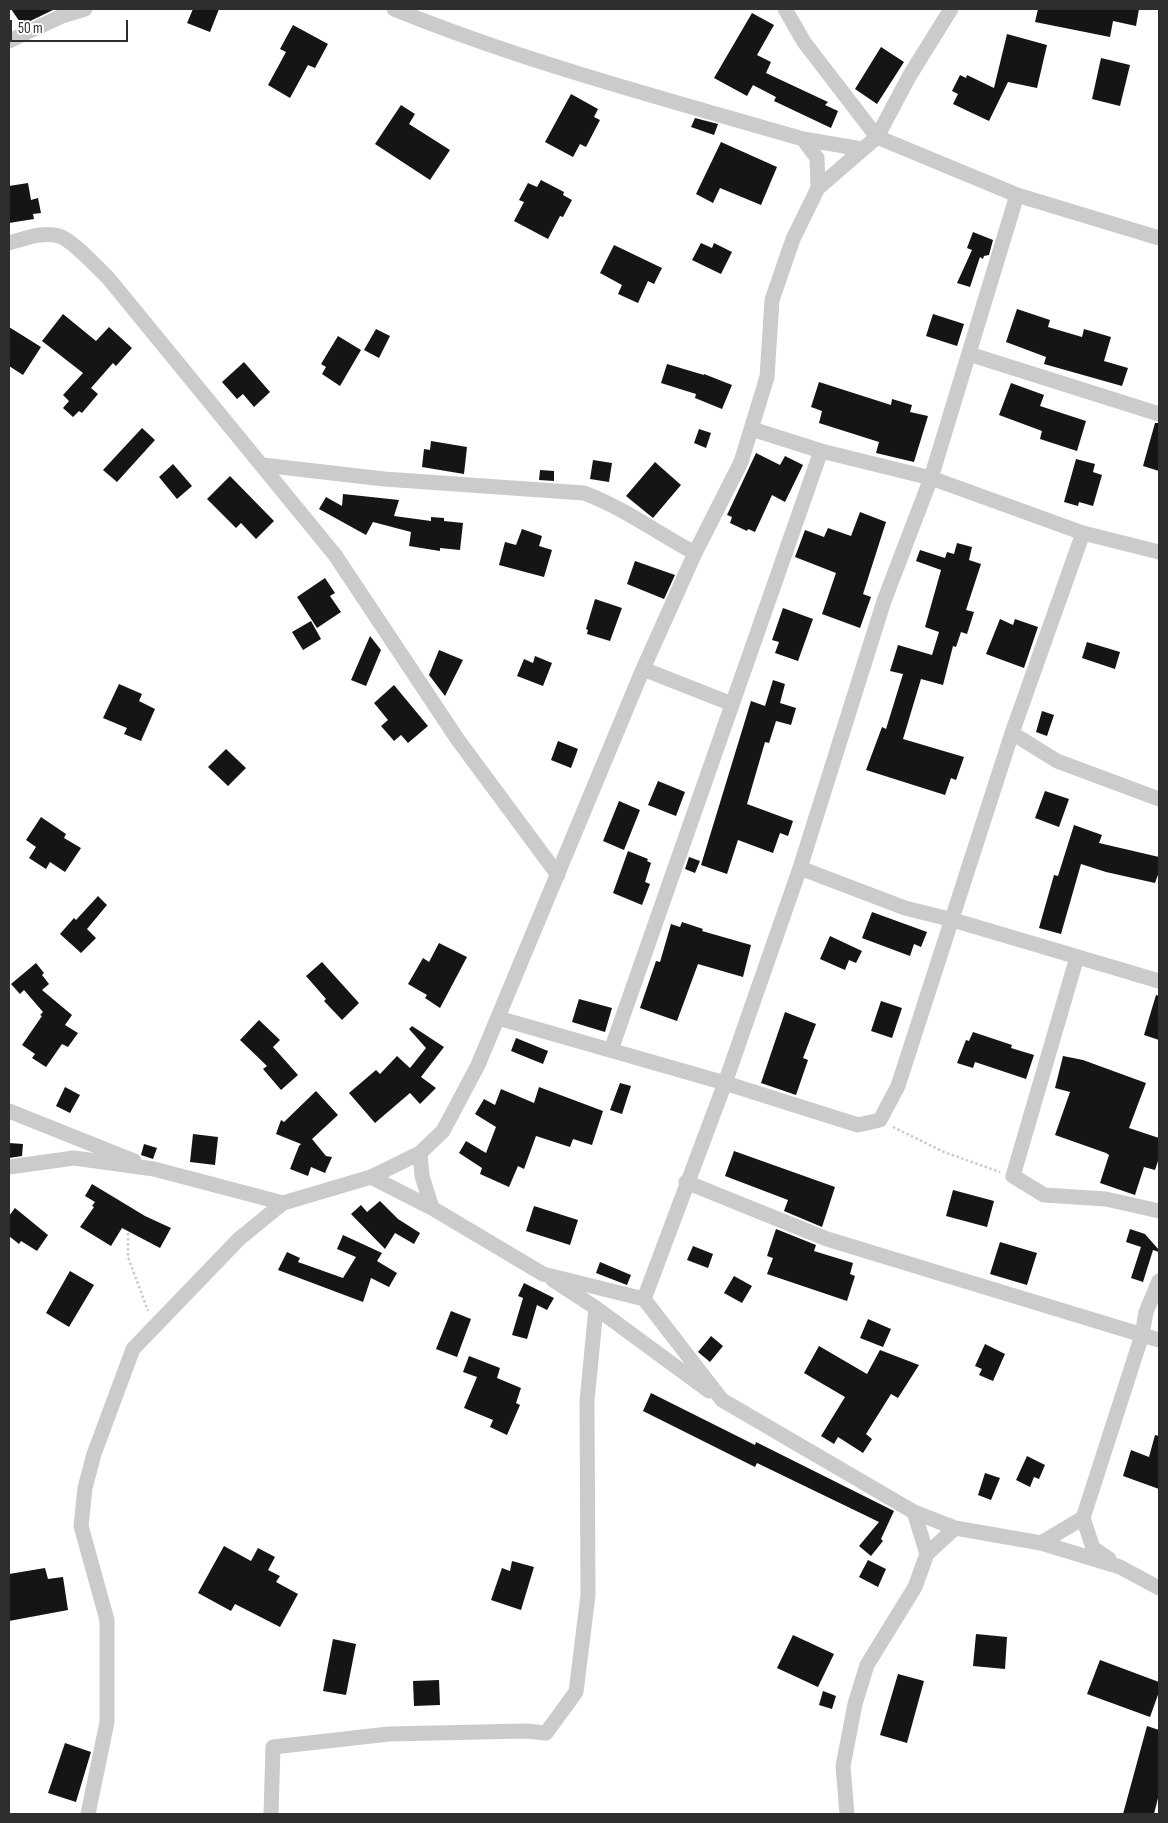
<!DOCTYPE html>
<html>
<head>
<meta charset="utf-8">
<style>
  body { margin:0 }
  #map { position:relative; width:1168px; height:1823px; overflow:hidden; background:#fff; font-family:"Sofia Sans Condensed",sans-serif }
  canvas { display:block }
  .frame { position:absolute; inset:0; border:10px solid #2e2e2e; pointer-events:none }
  .scale { position:absolute; left:10px; top:20px; width:118px; height:22px; box-sizing:border-box; border:2px solid #2e2e2e; border-top:0; padding-left:6px; font-size:15px; line-height:18px; white-space:nowrap; color:#2e2e2e; -webkit-text-stroke:4px #fff; paint-order:stroke }
</style>
</head>
<body>
<div id="map">
<canvas width="1168" height="1823"></canvas>
<div class="frame"></div>
<div class="scale">50 m</div>
</div>
<script>
const context = document.querySelector('canvas').getContext('2d');
context.lineJoin = 'round';
function fillPath(path, color) {
  context.fillStyle = color;
  context.fill(path, 'evenodd');
}
function strokePath(path, color, width, dash) {
  context.strokeStyle = color;
  context.lineWidth = width;
  context.lineCap = dash ? 'butt' : 'round';
  context.setLineDash(dash || []);
  context.stroke(path);
}
const building = new Path2D(`
  M11,9h44l-33,16z
  M193,9h26l-9,23 -23,-9z
  M1038,9h101l-3,17 -23,-5 -3,16 -75,-15z
  M752,13l22,12 -17,30 14,7 -5,11 62,29 -3,3 13,6 -7,17 -57,-27 2,-4 -23,-12 -6,11 -33,-18z
  M293,25l35,19 -13,24 -7,-3 -18,33 -22,-13 18,-33 -6,-3z
  M1007,34l40,11 -10,43 -29,-6 -19,39 -36,-17 5,-10 -6,-3 8,-16 6,3 1,-3 27,13z
  M881,47l23,15 -27,42 -22,-15z
  M1101,58l29,7 -10,41 -28,-7z
  M571,94l27,15 -4,8 6,3 -14,27 -6,-3 -7,13 -28,-15z
  M401,105l14,9 -6,10 41,26 -20,30 -55,-36z
  M695,118l23,6 -4,11 -23,-8z
  M721,142l56,25 -16,38 -41,-17 -7,15 -17,-9z
  M541,180l23,12 -1,3 9,5 -9,17 -3,-1 -12,23 -34,-18 10,-19 -5,-2 9,-17 9,4z
  M28,183l3,17 7,-2 3,15 -8,1 1,5 -25,4v-37z
  M973,232l20,8 -4,15 -5,1 -1,3 -3,-2 -10,30 -13,-4 15,-33 -5,-2z
  M701,243l11,5 2,-5 18,9 -11,22 -29,-14z
  M614,245l48,23 -8,16 -6,-3 -10,22 -20,-9 4,-9 -22,-12z
  M1017,309l33,11 -2,7 34,10 2,-8 27,8 -7,24 24,7 -6,18 -78,-22 2,-7 -40,-15z
  M63,314l33,27 13,-14 23,21 -16,18 -3,-3 -22,25 7,6 -16,19 -3,-2 -6,6 -10,-9 6,-7 -6,-6 20,-22 -41,-32z
  M933,314l31,10 -7,22 -31,-10z
  M9,327l32,20 -18,28 -14,-9z
  M376,329l14,7 -11,22 -15,-8z
  M338,336l23,14 -21,36 -18,-12 4,-7 -5,-3z
  M244,362l26,30 -16,15 -11,-13 -6,5 -15,-17z
  M667,364l37,11v-1l28,11 -10,24 -27,-11 1,-4 -35,-11z
  M819,382l72,23 1,-6 20,6 -2,7 18,4 -14,46 -38,-9 3,-11 -60,-19 3,-12 -11,-4z
  M1011,383l33,12 -4,11 46,15 -9,30 -37,-12 2,-8 -43,-16z
  M1155,423h4v48l-16,-5z
  M142,428l13,12 -38,42 -14,-12z
  M699,429l12,4 -5,15 -12,-5z
  M431,441l36,6 -3,27 -42,-7 2,-18 6,1z
  M756,453l24,12 5,-9 18,9 -18,37 -13,-7 -17,37 -7,-3 -1,2 -17,-8 2,-6 -5,-2z
  M1076,459l19,5 -2,8 9,3 -9,31 -14,-4 -1,4 -14,-4z
  M593,460l19,3 -3,19 -19,-3z
  M655,462l26,23 -28,33 -27,-22z
  M173,464l19,22 -15,13 -18,-22z
  M540,470l14,1v10l-15,-1z
  M230,476l44,45 -18,18 -15,-16 -5,5 -29,-29z
  M343,494l56,6 -5,16 37,5v-4l13,1v3l19,2 -3,27 -20,-2v3l-31,-5 2,-14 -38,-10 -7,13 -47,-26 7,-12 16,9z
  M860,512l26,10 -23,72 8,3 -11,31 -38,-14 14,-41 -41,-16 10,-27 19,7 4,-9 23,8z
  M522,529l20,7 -3,10 13,4 -8,27 -45,-12 6,-23 11,3z
  M957,543l15,4 -3,13 12,4 -15,46 8,2 -7,22 -6,-2 -5,15 -3,-1 -10,39 -22,-6 -18,60 61,18 -8,23 -5,-2 -6,17 -79,-25 16,-43 4,2 17,-55 -13,-3 8,-26 34,10 7,-23 -14,-5 16,-57 -25,-9 4,-11 25,8 2,-6 7,2z
  M635,561l40,14 -11,24 -37,-15z
  M325,578l10,15 -5,3 11,16 -24,16 -20,-31z
  M595,599l27,9 -12,33 -23,-7 1,-4 -2,-1z
  M783,608l30,11 -15,42 -23,-8 4,-11 -7,-2z
  M1000,619l13,6 2,-6 23,8 -14,41 -38,-14z
  M311,621l10,18 -18,11 -11,-18z
  M370,636l11,14 -15,36 -15,-6z
  M1087,642l33,10 -5,17 -33,-11z
  M439,650l24,10 -18,36 -16,-21z
  M535,656l17,7 -9,23 -26,-10 7,-17 9,4z
  M773,680l12,4 -5,19 16,5 -5,17 -15,-4 -7,22 -4,-1 -18,62 46,17 -5,15 -8,-3 -7,20 -35,-13 -11,34 -26,-9 50,-164 14,5z
  M119,684l23,10 -3,7 16,8 -14,32 -17,-7 3,-6 -24,-10z
  M394,685l34,41 -20,17 -7,-8 -7,6 -13,-15 7,-6 -14,-17z
  M1042,711l12,4 -7,21 -11,-4z
  M558,741l20,8 -7,19 -20,-8z
  M226,749l20,19 -18,18 -20,-19z
  M658,781l27,11 -9,24 -28,-11z
  M1045,791l24,8 -10,28 -24,-9z
  M619,801l21,9 -16,40 -21,-9z
  M41,817l25,17 -2,4 17,10 -16,24 -15,-10 -4,7 -17,-11 7,-11 -10,-7z
  M1074,825l28,10 -3,8 60,14v15l-4,11 -49,-11 -25,-8 -20,70 -22,-6 15,-53 4,1z
  M628,851l20,8 -1,2 4,2 -6,19 5,2 -8,21 -29,-12z
  M689,857l11,4 -5,12 -10,-4z
  M98,896l9,9 -20,24 9,9 -15,15 -21,-19 14,-16 2,2z
  M872,912l55,20 -6,15 -7,-3 -4,12 -48,-18z
  M682,922l21,7 -1,2 49,14 -8,32 -45,-13 -21,57 -37,-13 16,-47 4,1 11,-38 9,3z
  M830,936l32,15 -6,12 -7,-3 -4,10 -25,-11z
  M439,943l28,14 -27,51 -15,-10 2,-3 -19,-11 15,-26 6,4z
  M322,962l37,41 -17,17 -18,-19 2,-2 -20,-23z
  M36,963l8,10 -2,2 7,9 -7,6 30,25 -7,10 13,8 -10,14 -6,-3 -16,23 -14,-9 3,-4 -13,-9 20,-29 -2,-1 3,-3 -19,-22 -4,4 -9,-10z
  M1156,995l3,1v44l-15,-5z
  M579,999l33,9 -7,24 -33,-10z
  M881,1001l21,7 -10,30 -21,-7z
  M785,1012l31,12 -13,34 5,2 -12,35 -35,-12z
  M259,1020l21,20 -7,7 25,28 -17,15 -18,-21 4,-3 -27,-26z
  M412,1026l32,21 -23,30 15,11 -16,16 -10,-11 -35,30 -26,-30 27,-23 4,4 17,-18 13,12 16,-20 -17,-19z
  M973,1032l39,13 -1,3 23,7 -8,24 -51,-17 -2,6 -16,-5 9,-23 3,1z
  M516,1038l32,13 -5,13 -32,-13z
  M1063,1056l20,4 63,23 -17,45 30,10v20l-4,12 -11,-3 -9,28 -35,-12 9,-28 -3,-2 -51,-18 15,-43 -15,-4z
  M620,1083l11,3 -9,28 -12,-4z
  M65,1087l15,8 -10,18 -14,-7z
  M539,1087l64,24 -11,34 -19,-6 -3,8 -34,-11 -12,33 -6,-3 -9,21 -29,-13 2,-6 -23,-15 7,-12 20,12 10,-26 -21,-13 9,-15 11,6 6,-16 33,14z
  M316,1091l22,24 -26,24 14,17 6,1 -7,16 -14,-6 -3,9 -18,-7 9,-23 2,-2 -25,-10 5,-14 3,2z
  M193,1134l25,3 -3,28 -25,-3z
  M9,1143l14,1 -1,12 -13,2z
  M144,1144l13,4 -4,11 -12,-4z
  M734,1151l101,36 -13,40 -38,-16 4,-11 -63,-24z
  M92,1184l53,32 26,12 -11,20 -38,-20 -11,18 -31,-19 14,-20 -2,-1 3,-4 -10,-6z
  M953,1190l41,11 -7,26 -41,-11z
  M380,1201l18,18 22,14 -6,11 -19,-11 -10,16 -34,-35 10,-9 6,7z
  M534,1206l44,14 -8,25 -44,-14z
  M15,1208l33,27 -11,16 -16,-10 -2,3 -10,-8v-20z
  M776,1229l40,16 -2,6 39,12 -3,11 5,2 -8,25 -80,-27 6,-16 -6,-2z
  M1130,1229l15,5 14,16v2l-6,-2 -10,32 -12,-4 10,-31 -15,-5z
  M343,1235l39,18 -5,8 20,12 -8,14 -18,-9 -8,24 -85,-32 9,-18 13,6 -2,4 45,16 13,-21 -19,-8z
  M1000,1242l37,11 -10,32 -37,-11z
  M693,1246l20,8 -5,14 -21,-8z
  M600,1262l31,13 -4,10 -31,-12z
  M70,1271l24,14 -25,42 -23,-14z
  M734,1276l18,10 -10,17 -18,-10z
  M524,1283l30,15 -7,12 -10,-5 -10,34 -15,-4 11,-37 -5,-2z
  M451,1311l20,8 -14,38 -21,-8z
  M868,1319l23,10 -8,18 -23,-9z
  M711,1336l12,10 -13,16 -12,-10z
  M985,1344l20,10 -12,27 -14,-6 3,-6 -7,-3z
  M819,1346l48,28 13,-24 39,15 -21,33 -7,-4 -25,40 6,5 -9,14 -25,-16 -4,7 -13,-8 24,-39 -41,-24z
  M469,1356l31,12 -3,10 24,10 -5,15 4,2 -13,30 -17,-8 3,-7 -29,-12 13,-31 -14,-5z
  M651,1393l104,52 1,-3 138,69 -13,28 2,2 -12,15 -12,-10 20,-24 -122,-59 -2,4 -112,-56z
  M1155,1435l4,1v53l-36,-13 8,-26 18,7z
  M1027,1456l18,9 -6,14 -5,-2 -4,10 -14,-7z
  M985,1473l15,5 -9,22 -13,-5z
  M224,1546l27,15 7,-13 17,9 -7,13 12,6 -4,6 22,12 -18,33 -45,-23 -4,7 -33,-18z
  M868,1560l18,9 -8,18 -19,-10z
  M512,1561l22,6 -13,43 -30,-10 11,-32 8,3z
  M45,1568l3,11 15,-2 5,33 -59,11v-47z
  M976,1634l31,3 -2,32 -32,-3z
  M793,1635l41,19 -16,33 -41,-19z
  M333,1639l23,5 -10,51 -23,-4z
  M1100,1660l59,22v10l-9,25 -63,-23z
  M898,1674l26,7 -17,62 -27,-8z
  M439,1680l1,25 -26,1 -1,-25z
  M823,1691l13,5 -4,13 -13,-4z
  M1147,1726l12,4v64l-5,20h-31z
  M65,1743l26,9 -15,50 -28,-9z`);
const path = new Path2D(`
  M893,1127l51,25 56,20
  M128,1233v24l20,54`);
const minor = new Path2D(`
  M394,9c133,54 271,90 409,130l14,19 1,30
  M785,9l19,33 73,95 140,58 142,43
  M9,41l53,-25 23,-7
  M803,139l59,10
  M9,243c15,-4 34,-12 50,-7 12,3 40,33 50,43l226,276 123,185 100,135
  M969,354l190,60
  M752,429l69,22 110,27 152,55 76,19
  M263,465l121,14 200,14c40,15 73,40 111,60
  M643,669l89,35
  M1012,733l45,28 102,38
  M800,868l105,40 48,12 206,61
  M1077,957l-64,219 31,19 62,4 53,12
  M498,1018l227,65 133,42 22,-5 18,-34 114,-353 71,-200
  M611,1050l210,-599
  M9,1111l125,50
  M420,1153l2,23 10,32
  M9,1167l65,-9 80,11 129,34 88,-26 49,-24 23,-22 35,-66 165,-396 52,-116 46,-91 26,-85 5,-77 21,-61 25,-51 59,-51 33,-62 41,-66
  M371,1177l61,31 111,66 101,25 78,101 192,112 41,16 86,15 79,24 39,21
  M686,1182l141,57 332,101
  M553,1280l43,28 113,83
  M644,1299l81,-216 75,-215 84,-267 47,-123 86,-283
  M1041,1543l42,-25
  M927,1554l28,-26
  M1109,1559l-16,-11 -10,-30 59,-183 4,-23 13,-31
  M88,1814l19,-92v-102l-26,-94 4,-38 9,-34 39,-105 106,-110 44,-36
  M271,1814l2,-67 116,-13 137,-3 20,2 30,-41 12,-97 -1,-194 9,-93
  M847,1814l-4,-48 12,-62 12,-39 48,-78 12,-33 -13,-42`);
fillPath(building, '#151515');
strokePath(path, '#cbcbcb', 2.5, [2.5, 2.5]);
strokePath(minor, '#cbcbcb', 15);
</script>
</body>
</html>
